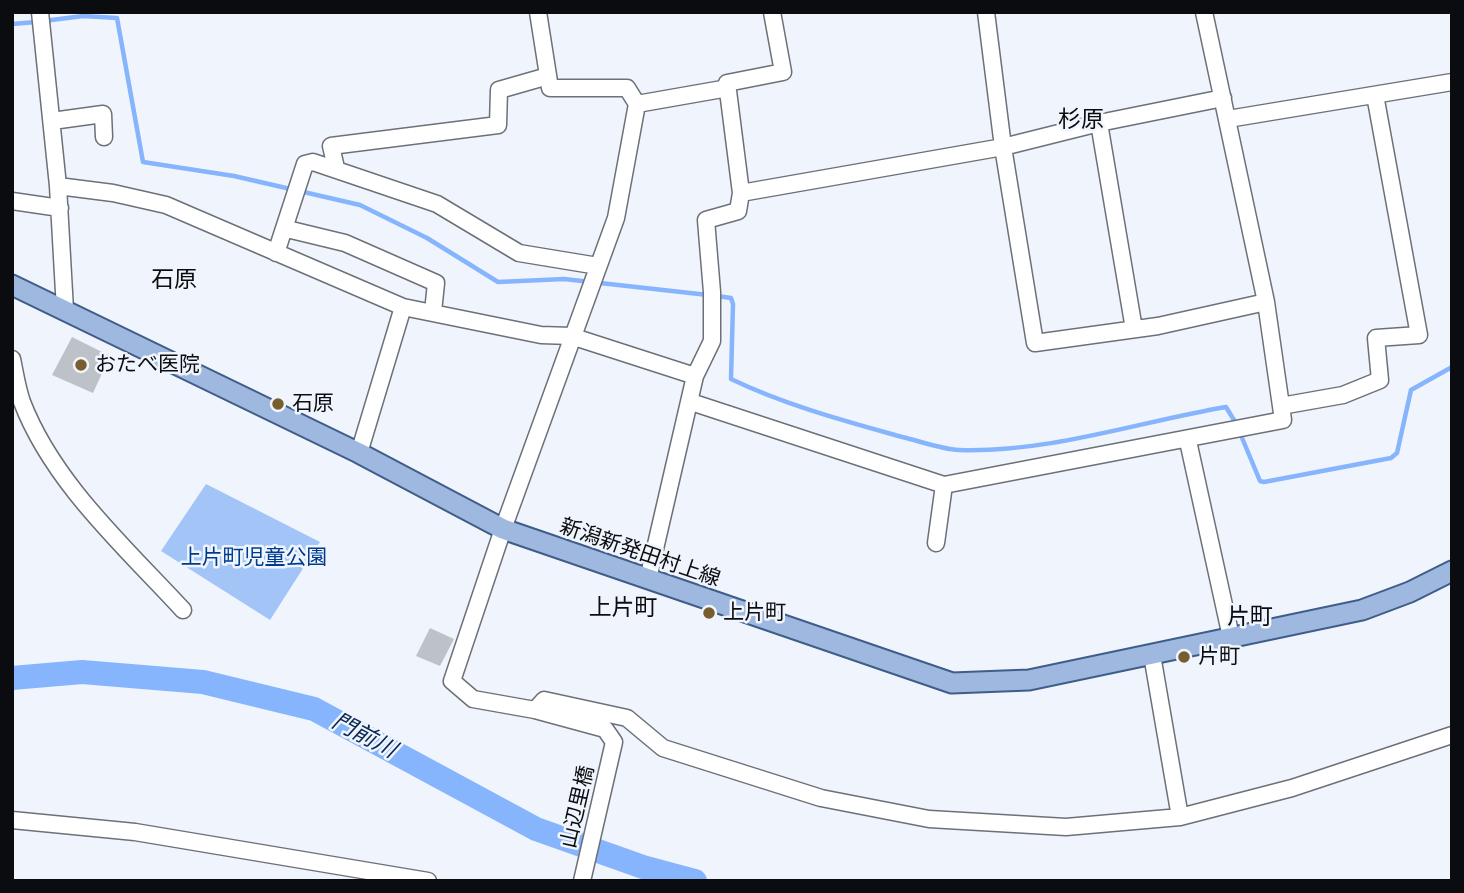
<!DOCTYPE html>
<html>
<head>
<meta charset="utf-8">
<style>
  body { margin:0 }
  #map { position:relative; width:1464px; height:893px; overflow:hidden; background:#f0f5fd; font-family:"Work Sans",sans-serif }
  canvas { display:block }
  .frame { position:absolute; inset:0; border:14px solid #0b0c0f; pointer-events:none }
</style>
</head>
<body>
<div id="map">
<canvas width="1464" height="893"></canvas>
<div class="frame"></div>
</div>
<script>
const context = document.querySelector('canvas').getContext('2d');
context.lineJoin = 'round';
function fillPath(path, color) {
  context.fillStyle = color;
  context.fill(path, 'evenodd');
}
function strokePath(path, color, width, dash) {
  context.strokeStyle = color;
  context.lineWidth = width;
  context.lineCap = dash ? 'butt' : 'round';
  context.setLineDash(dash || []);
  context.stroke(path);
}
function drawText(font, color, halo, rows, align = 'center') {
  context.font = font + ' "Work Sans","Noto Sans JP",sans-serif';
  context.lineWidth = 5;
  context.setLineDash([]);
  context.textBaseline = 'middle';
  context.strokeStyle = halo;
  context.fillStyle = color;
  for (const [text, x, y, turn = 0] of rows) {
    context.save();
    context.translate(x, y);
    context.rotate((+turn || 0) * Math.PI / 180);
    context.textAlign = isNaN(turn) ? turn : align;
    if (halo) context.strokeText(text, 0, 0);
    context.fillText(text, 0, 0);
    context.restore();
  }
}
const green = new Path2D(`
  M206,484l114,58 -50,78 -109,-69z`);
const stream = new Path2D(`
  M44,21l39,-5 34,2 26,144 91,14 126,29 67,33 71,44 66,-3 144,16
  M12,24l24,-2
  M717,296l14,2 2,6 -2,75c54,26 114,42 171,58 18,4 38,12 57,13 90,3 179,-28 267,-43l11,18
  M1240,433l20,48 4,1 127,-24 6,-5 14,-63 41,-23`);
const river = new Path2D(`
  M12,678l70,-6 121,10 111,27 222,120 107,38 52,14`);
const building = new Path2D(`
  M72,337l38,19 -17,37 -41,-18z
  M430,628l24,11 -14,27 -24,-10z`);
const minor = new Path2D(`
  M40,12l18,174 7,124
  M538,12l12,76h77l10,16 -21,114 -113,311 -51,152 21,18 62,11 70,19 9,13 -32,139
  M986,12l17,135 32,196 123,-17 108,-24
  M637,104l91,-16
  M1228,119l224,-37
  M52,121l51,-7 1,23
  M1099,123l35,206
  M336,168l-5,-22 167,-21 1,-35 49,-14
  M58,186l55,7 53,12 237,102 138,28 30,1 124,40
  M741,193l-14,-110 56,-11 -11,-60
  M12,201l48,7
  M287,229l58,14 91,40 -3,29
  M276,253l29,-89 8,-2 124,42 82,49 79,13
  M12,359c3,14 5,29 10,43 31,81 103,145 161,208
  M691,402l253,83 339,-65 -17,-118 -62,-290
  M1281,406l62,-11 37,-15 -4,-42 43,-3 -44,-240
  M1188,441l43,196
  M359,453l44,-146
  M936,543l8,-58
  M648,579l47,-203 17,-35v-49l-6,-72 32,-9 3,-18 262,-46 96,-24 124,-25
  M1152,655l28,162
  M535,710l9,-10 83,18 36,30 158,50 108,21 137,8 114,-10 112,-29 160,-53
  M12,820l123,12 293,49`);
const major = new Path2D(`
  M12,285l347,168 144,76 449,154 77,-3 333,-70 48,-18 42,-21`);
const markers = [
  [81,365,7,"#785d2f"],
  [278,404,7,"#785d2f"],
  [709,613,7,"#785d2f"],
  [1184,657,7,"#785d2f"]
];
const poiNames = [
  ["おたべ医院",95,365],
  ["石原",292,404],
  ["上片町",723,613],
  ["片町",1198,657]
];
const streetNames = [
  ["新潟新発田村上線",640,553,19],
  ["山辺里橋",578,807,-77]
];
const parkNames = [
  ["上片町児童公園",254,558]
];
const neighbourhoodNames = [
  ["杉原",1081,120],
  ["石原",174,280],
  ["上片町",623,608],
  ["片町",1250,617]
];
const waterNames = [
  ["門前川",364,736,28]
];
fillPath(green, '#a2c4f7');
strokePath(stream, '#86b5fd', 4.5);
strokePath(river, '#86b5fd', 24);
fillPath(building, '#bdc2c9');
strokePath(minor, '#6c7178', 19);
strokePath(major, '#405d89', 23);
strokePath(minor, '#fff', 16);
strokePath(major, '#9eb8df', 19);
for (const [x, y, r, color] of markers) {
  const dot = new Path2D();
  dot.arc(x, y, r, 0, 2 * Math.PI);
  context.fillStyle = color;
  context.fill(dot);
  strokePath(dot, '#f0f5fd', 2.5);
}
drawText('21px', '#0b0c0f', '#f0f5fd', poiNames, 'left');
drawText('21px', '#0b0c0f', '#f0f5fd', streetNames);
drawText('21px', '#003c8d', '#f0f5fd', parkNames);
drawText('23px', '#0b0c0f', '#f0f5fd', neighbourhoodNames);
drawText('italic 23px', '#0a2853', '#f0f5fd', waterNames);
</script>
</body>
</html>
